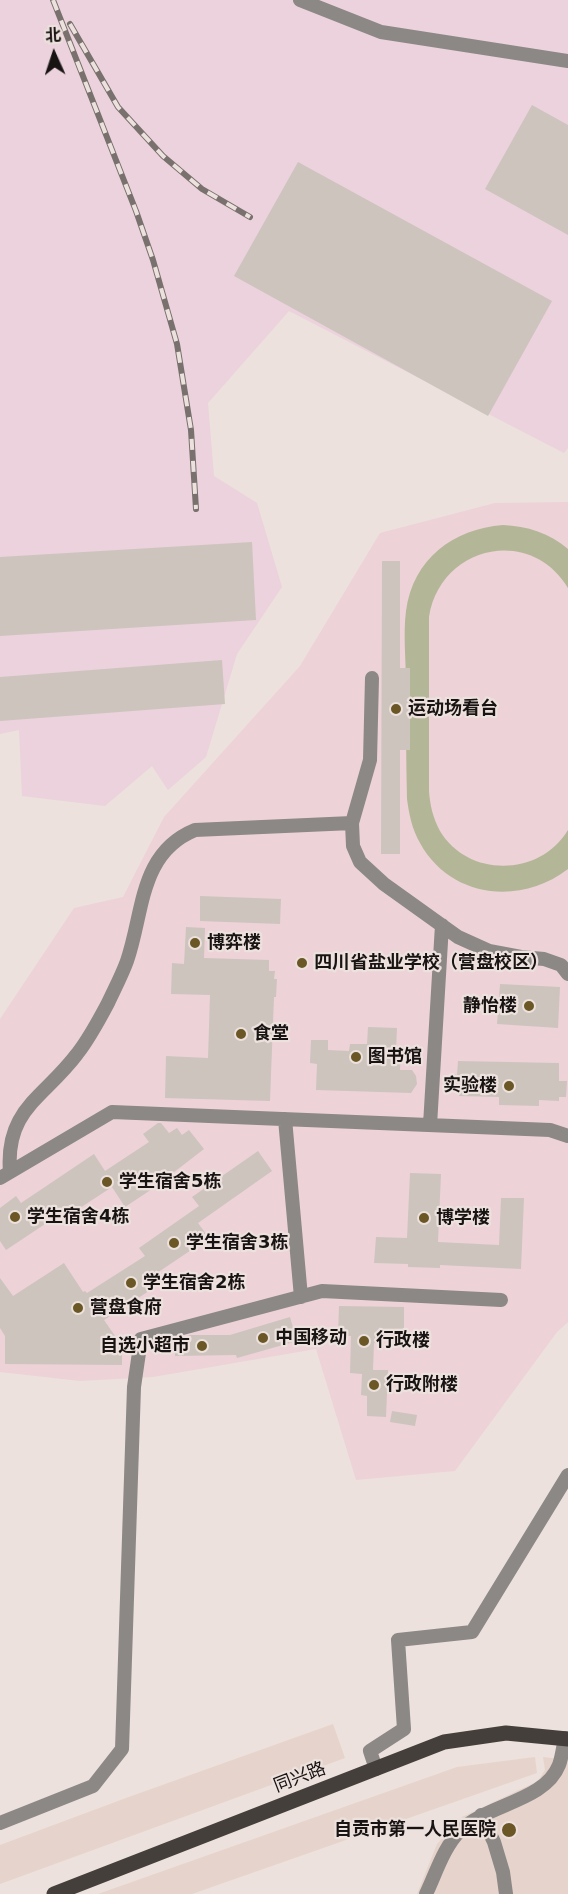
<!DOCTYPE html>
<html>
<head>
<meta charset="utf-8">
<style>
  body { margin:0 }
  #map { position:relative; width:568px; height:1894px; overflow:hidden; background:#ece1dc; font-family:"DejaVu Sans","Noto Sans SC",sans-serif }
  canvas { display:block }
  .north { position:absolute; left:24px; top:24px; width:60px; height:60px; -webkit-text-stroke:4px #ece1dc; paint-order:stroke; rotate:357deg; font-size:16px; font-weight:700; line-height:24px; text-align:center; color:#181413 }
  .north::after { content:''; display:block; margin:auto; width:21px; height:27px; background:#181413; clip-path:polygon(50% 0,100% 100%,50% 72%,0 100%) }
</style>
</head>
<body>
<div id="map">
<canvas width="568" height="1894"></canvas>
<div class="north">北</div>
</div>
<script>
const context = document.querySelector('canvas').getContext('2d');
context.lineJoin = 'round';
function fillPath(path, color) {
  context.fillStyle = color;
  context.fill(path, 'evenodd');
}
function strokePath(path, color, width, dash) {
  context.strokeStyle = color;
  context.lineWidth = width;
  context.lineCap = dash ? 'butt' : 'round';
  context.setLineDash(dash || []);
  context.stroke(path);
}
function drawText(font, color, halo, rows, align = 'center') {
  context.font = font + ' "DejaVu Sans","Noto Sans SC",sans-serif';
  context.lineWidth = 4.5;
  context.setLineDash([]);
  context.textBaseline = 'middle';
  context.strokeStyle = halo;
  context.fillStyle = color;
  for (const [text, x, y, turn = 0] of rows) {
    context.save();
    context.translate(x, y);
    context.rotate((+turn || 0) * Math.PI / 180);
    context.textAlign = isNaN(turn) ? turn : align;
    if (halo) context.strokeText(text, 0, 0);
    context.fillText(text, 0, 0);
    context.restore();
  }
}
const built = new Path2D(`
  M333,1724l12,34 -345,126v-39l126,-47z
  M535,1757l2,16 -345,121h-94l359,-127z
  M543,1757l25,3v134h-151l20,-50 25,-27 76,-36 7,-11z`);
const industrial = new Path2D(`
  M0,0h568v448l-4,5 -275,-142 -81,92 6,73 43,27 25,84 -45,67 -31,103 -38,33 -16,-24 -47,40 -83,-10 -3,-66 -19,4z`);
const education = new Path2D(`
  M568,502v820l-11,10 -102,139 -99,9 -40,-131 -163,28 -73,4 -80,-9v-353l74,-111 49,-11 41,-80 136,-151 80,-133 115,-30z`);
const green = new Path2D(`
  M503,525c24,1 47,8 65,24v39c-38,-63 -128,-42 -139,29v174c1,14 4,27 11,40 28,47 100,46 128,-1v39c-48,37 -118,29 -148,-26 -8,-14 -11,-29 -13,-44 -1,-39 -1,-77 -1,-115 0,-24 -3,-49 0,-73 7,-52 47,-82 97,-86z`);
const building = new Path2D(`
  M532,105l36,20v110l-83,-46z
  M298,162l254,139 -64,115 -254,-140z
  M252,542l4,78 -256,16v-79z
  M382,561h18v107h10v82h-10v104h-19z
  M222,660l3,44 -225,17v-44z
  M200,896l81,3 -1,25 -80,-3z
  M186,927l19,1 -1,30 65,2v11h6l-1,8h3l-1,18h-2l-4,104 -105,-3 1,-42 42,2 2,-63 -39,-1 1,-31 12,1z
  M500,984l60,3 -2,41 -61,-4z
  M368,1027l29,1 -1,22h5l-1,20h12l4,6 1,8 -6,9 -95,-3 1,-26 -7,-1 1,-23h17v10l21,1 1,-7h17z
  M458,1061l101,2v18h8l-1,16h-7v4l-20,-1v6l-40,-1v-8l-40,-1v-4h-7l1,-18 4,1z
  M158,1123h3l8,10 8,-5 5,7 7,-5 15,19 -35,27 1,1 -45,30 -13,-20 -55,36 -3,-5 -48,32 -6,-9v-33l16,-12 5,7 73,-49 11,17 44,-29 -6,-8z
  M258,1151l14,20 -74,52 11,15 -52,35 6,9 -59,38 18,26v19l-117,-1v-28l-5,-8v-50l13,18 51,-33 19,29 2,-1 2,2 58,-37 -6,-8 60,-42 -7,-9z
  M410,1173l31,1 -3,68 61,3 2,-47h23l-3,71 -81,-4v3l-32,-1v-3l-34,-1 2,-26 31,1z
  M339,1306l65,1v32l-26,-1v6l-4,-1 -1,27h15l-2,47 -19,-1v-20l-6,-1 1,-21 -12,-1 1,-37h-13z
  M290,1317l7,24 -60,17 -1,-3 -61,1v-17l15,-4h40z
  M392,1411l25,4 -2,11 -25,-4z`);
const minor = new Path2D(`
  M300,0l81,32 187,29
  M372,678l-2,82 -18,63 1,23 7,16 24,22 74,53 31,14 32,6 23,2 17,6 7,9
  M285,1119l16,178
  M430,1125l12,-200
  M10,1172c-5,-63 34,-74 67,-118 12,-15 22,-34 31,-51 6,-13 14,-28 19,-42 17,-49 12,-108 68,-131l157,-7
  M0,1178l112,-66 438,18 18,6
  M376,1769l-6,-18 34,-22 -6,-89 74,-8 96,-157
  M481,1815l13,27 9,30 3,22
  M0,1823l93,-37 29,-37 12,-362 7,-48 181,-48 179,9
  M426,1894c10,-21 18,-48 35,-64 27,-26 84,-29 98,-65 3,-8 4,-18 6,-27`);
const major = new Path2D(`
  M54,1894l390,-152 62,-9 62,6`);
const rail = new Path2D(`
  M53,0l83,211 17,49 24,84 14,86 5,79
  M70,24l48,83 45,49 39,33 48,28`);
const markers = [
  [396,709,6,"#6b5726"],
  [195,943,6,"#6b5726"],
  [302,963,6,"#6b5726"],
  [529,1006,6,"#6b5726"],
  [241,1034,6,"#6b5726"],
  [356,1057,6,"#6b5726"],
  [509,1086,6,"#6b5726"],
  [107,1182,6,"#6b5726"],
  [15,1217,6,"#6b5726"],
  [424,1218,6,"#6b5726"],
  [174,1243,6,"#6b5726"],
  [131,1283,6,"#6b5726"],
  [78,1308,6,"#6b5726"],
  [263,1338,6,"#6b5726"],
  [364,1341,6,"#6b5726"],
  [202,1346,6,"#6b5726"],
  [374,1385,6,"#6b5726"],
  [509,1830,8,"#6b5726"]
];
const poiNames = [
  ["运动场看台",408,709],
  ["博弈楼",207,943],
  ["四川省盐业学校（营盘校区）",314,963],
  ["静怡楼",517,1006,"right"],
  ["食堂",253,1034],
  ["图书馆",368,1057],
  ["实验楼",497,1086,"right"],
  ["学生宿舍5栋",119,1182],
  ["学生宿舍4栋",27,1217],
  ["博学楼",436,1218],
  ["学生宿舍3栋",186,1243],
  ["学生宿舍2栋",143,1283],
  ["营盘食府",90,1308],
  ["中国移动",275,1338],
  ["行政楼",376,1341],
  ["自选小超市",190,1346,"right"],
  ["行政附楼",386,1385],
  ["自贡市第一人民医院",496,1830,"right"]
];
const streetNames = [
  ["同兴路",300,1778,-21]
];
fillPath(built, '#e6d4cc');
fillPath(industrial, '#ebd2dc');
fillPath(education, '#edd2d7');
fillPath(green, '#b4b797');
fillPath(building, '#cdc4be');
strokePath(minor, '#8b8885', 14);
strokePath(major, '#443f3a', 15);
strokePath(rail, '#79716e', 6);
strokePath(rail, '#ece1dc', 4, [11]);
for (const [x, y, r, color] of markers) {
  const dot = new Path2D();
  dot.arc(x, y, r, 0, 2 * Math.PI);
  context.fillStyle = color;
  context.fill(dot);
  strokePath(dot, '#ece1dc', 2);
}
drawText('bold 18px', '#181413', '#ece1dc', poiNames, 'left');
drawText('18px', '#181413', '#ece1dc', streetNames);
</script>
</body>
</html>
